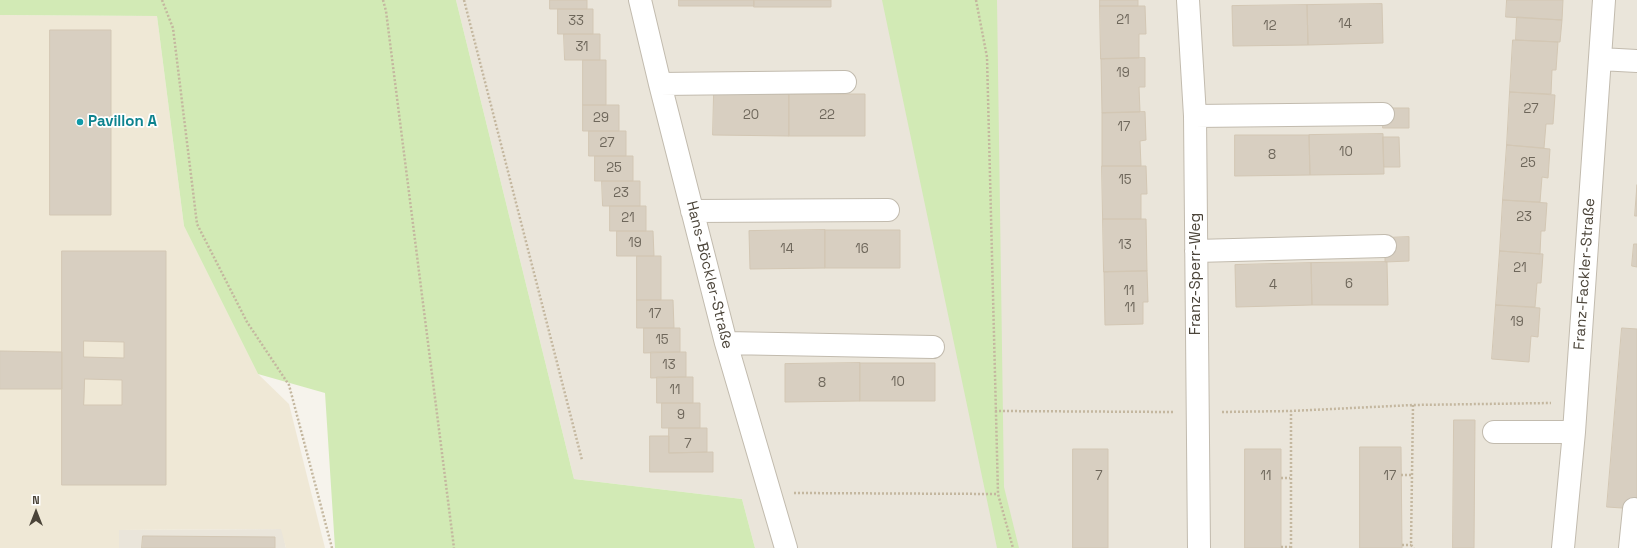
<!DOCTYPE html>
<html>
<head>
<meta charset="utf-8">
<style>
  body { margin:0 }
  #map { position:relative; width:1637px; height:548px; overflow:hidden; background:#f6f3ec; font-family:"Space Grotesk",sans-serif }
  canvas { display:block }
  .north { position:absolute; left:16px; top:492px; width:40px; height:40px; -webkit-text-stroke:3px #fff; paint-order:stroke; rotate:0deg; font-size:11px; font-weight:700; line-height:16px; text-align:center; color:#4b4439 }
  .north::after { content:''; display:block; margin:auto; width:14px; height:18px; background:#4b4439; clip-path:polygon(50% 0,100% 100%,50% 72%,0 100%) }
</style>
</head>
<body>
<div id="map">
<canvas width="1637" height="548"></canvas>
<div class="north">N</div>
</div>
<script>
const context = document.querySelector('canvas').getContext('2d');
context.lineJoin = 'round';
function fillPath(path, color) {
  context.fillStyle = color;
  context.fill(path, 'evenodd');
}
function strokePath(path, color, width, dash) {
  context.strokeStyle = color;
  context.lineWidth = width;
  context.lineCap = dash ? 'butt' : 'round';
  context.setLineDash(dash || []);
  context.stroke(path);
}
function drawText(font, color, halo, rows, align = 'center') {
  context.font = font + ' "Space Grotesk",sans-serif';
  context.lineWidth = 3.5;
  context.setLineDash([]);
  context.textBaseline = 'middle';
  context.strokeStyle = halo;
  context.fillStyle = color;
  for (const [text, x, y, turn = 0] of rows) {
    context.save();
    context.translate(x, y);
    context.rotate((+turn || 0) * Math.PI / 180);
    context.textAlign = isNaN(turn) ? turn : align;
    if (halo) context.strokeText(text, 0, 0);
    context.fillText(text, 0, 0);
    context.restore();
  }
}
const residential = new Path2D(`
  M456,0h1181v548h-882l-13,-49 -168,-20z
  M282,529l4,19h-167v-18z`);
const education = new Path2D(`
  M0,15l157,1 27,210 74,148 31,30 36,144h-39l-5,-19 -162,1v18h-119z`);
const green = new Path2D(`
  M0,0h456l118,479 168,20 13,49h-420l-10,-155 -67,-19 -74,-148 -27,-210 -157,-1z
  M882,0h115l7,487 15,61h-22z`);
const building = new Path2D(`
  M550,0h37v9h-37z
  M679,0h75v6h-75z
  M754,0h77v7h-77z
  M1100,0h38v6h-38z
  M1507,0h56l-1,20 -56,-3z
  M1382,4l1,39 -75,2 -1,-40z
  M1307,5l1,40 -75,1 -1,-40z
  M1100,6h45l1,28h-7v24l-38,1z
  M558,9h35v25h-35z
  M1517,17l45,3 -2,22 -44,-2z
  M50,30h61v185h-61z
  M564,34h36v26h-35z
  M1513,40l45,2 -2,28h-4l-1,24 -41,-2z
  M1145,58v29h-6l1,25 -38,1 -1,-54z
  M583,60h23v45h-23z
  M1510,92l45,3 -2,29h-7l-2,24 -37,-3z
  M714,94h75v42l-76,-1z
  M789,94h76v42h-76z
  M583,105h36v26h-36z
  M1383,108h26v20h-26z
  M1145,112l1,28 -6,1 1,25h-39v-53z
  M589,131h37v25h-37z
  M1383,134l1,40 -74,1 -1,-40z
  M1235,135h74l1,40 -75,1z
  M1383,137h16l1,30h-16z
  M1507,145l43,4 -2,29 -6,-1 -2,25 -37,-2z
  M595,156h38v25h-38z
  M1102,166h44l1,28h-6v25h-38z
  M602,181h38v25h-37z
  M1637,185v31h-2z
  M1503,200l44,3 -2,28h-4l-1,23 -40,-3z
  M610,206h36v25h-36z
  M1103,219h43l1,52 -43,1z
  M825,230v38l-75,1 -1,-38z
  M825,230h75v38h-75z
  M617,231h36l1,25h-37z
  M1409,237v24l-24,1v-24z
  M1634,244h3v23l-5,-1z
  M62,251h104v234h-104zM84,341l40,1v16l-40,-1zM85,379l37,1v25h-38z
  M1500,251l43,3 -2,29h-4l-2,24 -39,-2z
  M637,256h24v44h-24z
  M1387,262l1,43h-76l-1,-42z
  M1311,263l1,42 -76,2 -1,-42z
  M1147,271l1,31h-5v22l-38,1 -1,-53z
  M637,300h36l1,28h-37z
  M1496,305l44,3 -2,29 -7,-1 -2,26 -37,-3z
  M644,328h36v24l-36,1z
  M1622,328l15,1v180l-30,-2z
  M0,351l62,1v37h-62z
  M651,352h35v25l-35,1z
  M860,363h75v38h-75z
  M860,363v38l-75,1v-38z
  M657,377h36v26h-36z
  M662,403h38v25h-38z
  M1454,420h21l-1,128h-21z
  M669,428h38v24l-38,1z
  M650,436h19v17l44,-1v20h-63z
  M1360,447h41l1,101h-42z
  M1073,449h35v99h-35z
  M1245,449h36v99h-36z
  M143,536l132,1v11h-133z`);
const path = new Path2D(`
  M162,0l11,28 24,196 50,98 42,63 43,163
  M383,0l3,11 68,537
  M464,0l118,460
  M976,0l11,57 11,437 15,54
  M1413,405l-2,140 3,3
  M995,411l178,1
  M1222,412l69,-1 122,-6 138,-2
  M1401,475h11
  M1281,478h9
  M794,493l204,1
  M1402,545h9
  M1281,547h9
  M1291,548v-137`);
const minor = new Path2D(`
  M640,0l20,84 66,259 60,205
  M1188,0l7,116 4,432
  M1600,59l37,2
  M660,84l185,-2
  M1195,116l188,-2
  M692,211l196,-1
  M1196,251l189,-5
  M726,343l207,4
  M1494,432h80
  M1563,548l11,-116 30,-432
  M1630,548l4,-39`);
const markers = [
  [80,122,4,"#0f9aa8"]
];
const numberNames = [
  ["21",1123,20],
  ["33",576,21],
  ["14",1345,24],
  ["12",1270,26],
  ["31",582,47],
  ["19",1123,73],
  ["27",1531,109],
  ["20",751,115],
  ["22",827,115],
  ["29",601,118],
  ["17",1124,127],
  ["27",607,143],
  ["10",1346,152],
  ["8",1272,155],
  ["25",1528,163],
  ["25",614,168],
  ["15",1125,180],
  ["23",621,193],
  ["23",1524,217],
  ["21",628,218],
  ["19",635,243],
  ["13",1125,245],
  ["14",787,249],
  ["16",862,249],
  ["21",1520,268],
  ["6",1349,284],
  ["4",1273,285],
  ["11",1129,291],
  ["11",1130,308],
  ["17",655,314],
  ["19",1517,322],
  ["15",662,340],
  ["13",669,365],
  ["10",898,382],
  ["8",822,383],
  ["11",675,390],
  ["9",681,415],
  ["7",688,444],
  ["7",1099,476],
  ["11",1266,476],
  ["17",1390,476]
];
const cultureNames = [
  ["Pavillon A",88,122]
];
const streetNames = [
  ["Franz-Sperr-Weg",1196,274,-90],
  ["Franz-Fackler-Straße",1585,274,-86],
  ["Hans-Böckler-Straße",709,275,76]
];
fillPath(residential, '#eae5da');
fillPath(education, '#efe8d6');
fillPath(green, '#d2eab5');
fillPath(building, '#d8cfc1');
strokePath(building, '#d3c7b4', 1);
strokePath(minor, '#c2bbae', 24);
strokePath(path, '#c4b79f', 2.5, [2, 2]);
strokePath(minor, '#fff', 22);
for (const [x, y, r, color] of markers) {
  const dot = new Path2D();
  dot.arc(x, y, r, 0, 2 * Math.PI);
  context.fillStyle = color;
  context.fill(dot);
  strokePath(dot, '#fff', 1.5);
}
drawText('13px', '#6e675b', null, numberNames);
drawText('bold 15px', '#0d838f', '#fff', cultureNames, 'left');
drawText('15px', '#4b4439', '#fff', streetNames);
</script>
</body>
</html>
